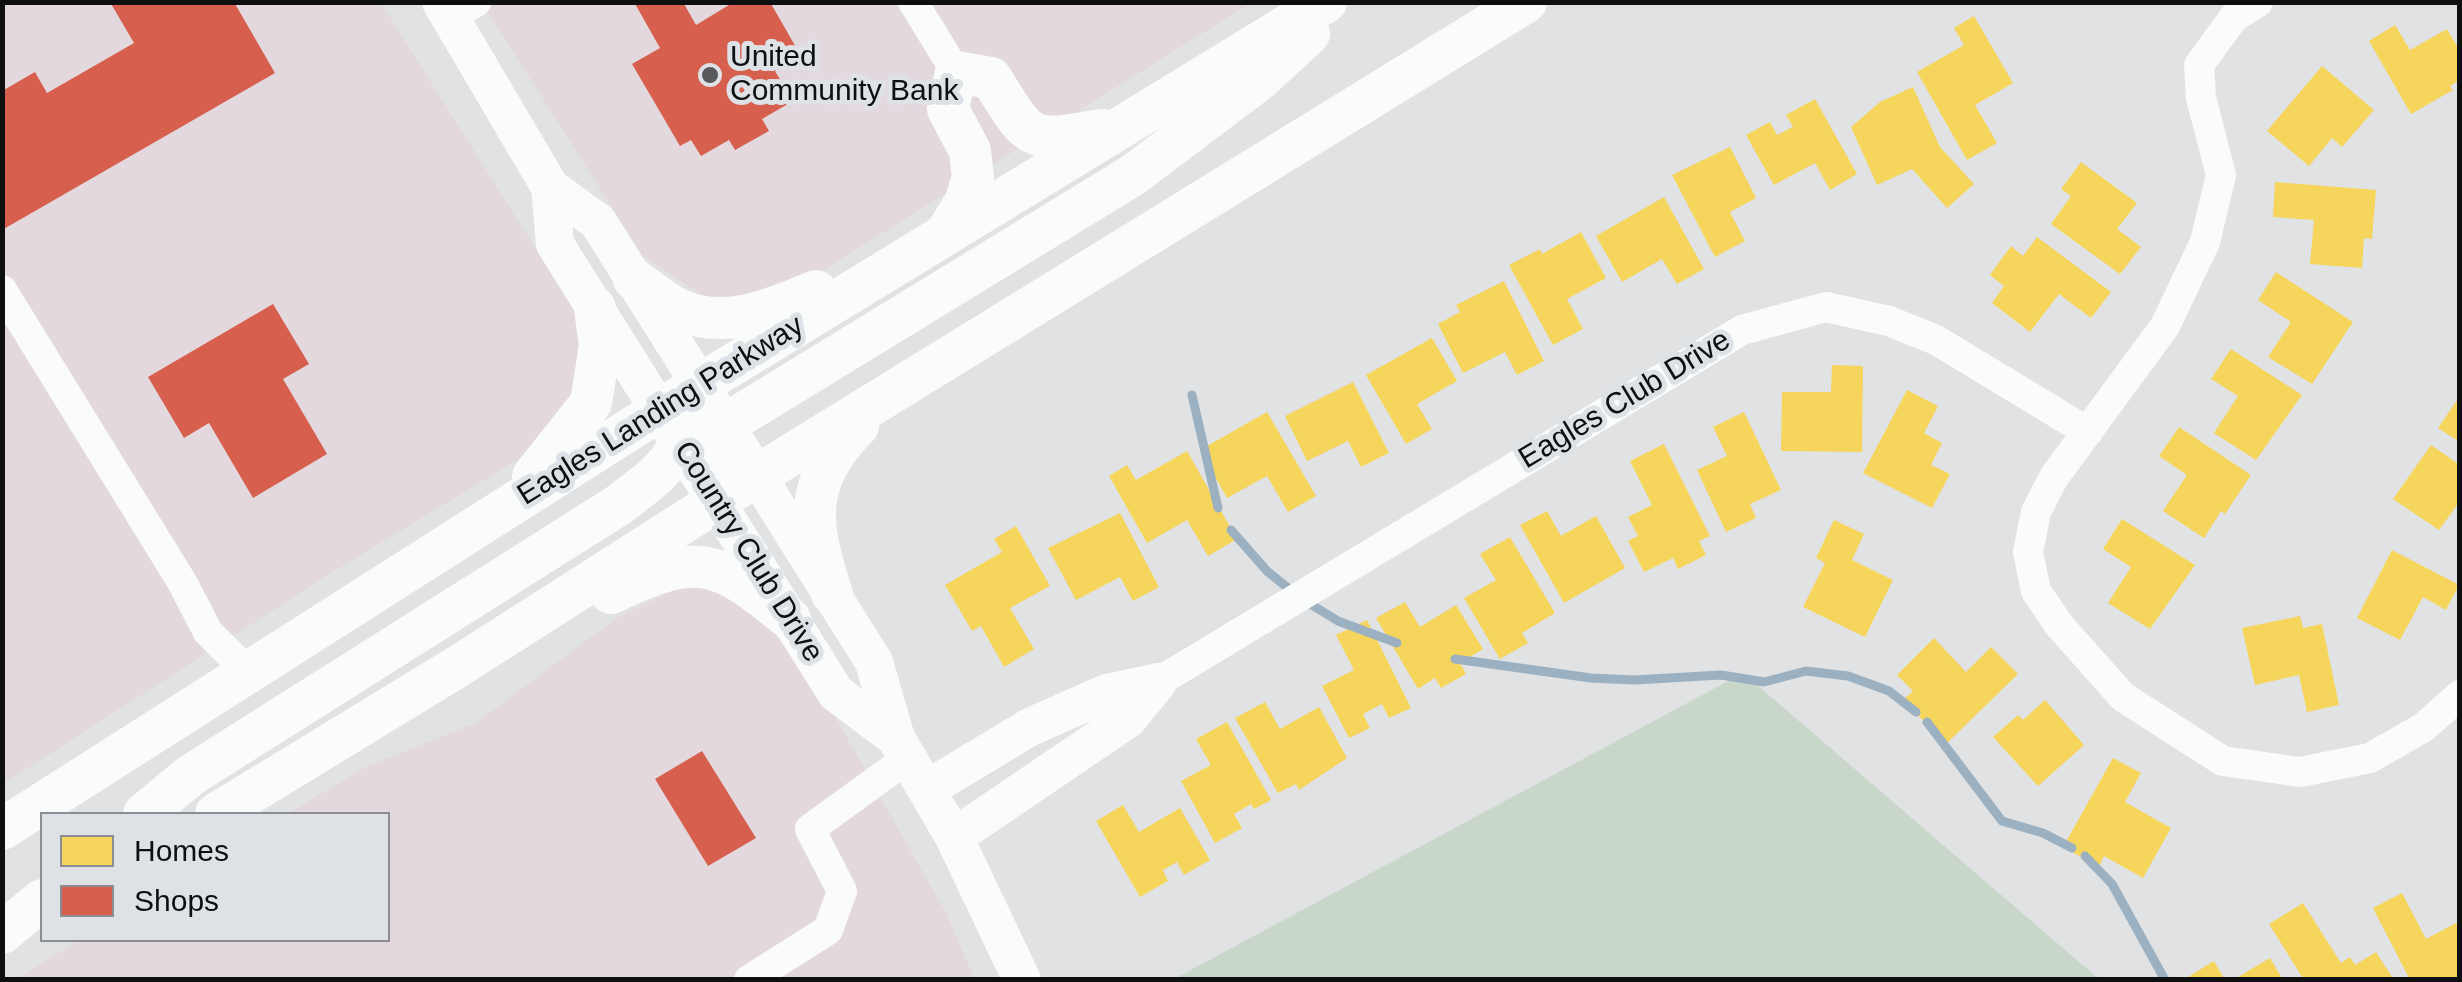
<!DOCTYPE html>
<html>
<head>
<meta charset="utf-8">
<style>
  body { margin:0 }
  #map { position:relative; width:2462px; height:982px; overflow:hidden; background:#e0e2e4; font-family:Helvetica,sans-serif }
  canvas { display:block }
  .frame { position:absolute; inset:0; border:5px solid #0e0f11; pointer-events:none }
  .legend { position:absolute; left:40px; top:812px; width:350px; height:130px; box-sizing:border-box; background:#dee1e6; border:2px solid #8b8d91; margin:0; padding:12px 18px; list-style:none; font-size:30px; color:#0e0f11 }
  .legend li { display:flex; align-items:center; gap:20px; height:50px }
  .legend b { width:50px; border:2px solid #8b8d91 }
</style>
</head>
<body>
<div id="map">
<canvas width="2462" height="982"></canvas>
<div class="frame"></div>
<ul class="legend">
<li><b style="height:28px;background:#f6d55c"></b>Homes</li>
<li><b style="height:28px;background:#d6604d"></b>Shops</li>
</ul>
</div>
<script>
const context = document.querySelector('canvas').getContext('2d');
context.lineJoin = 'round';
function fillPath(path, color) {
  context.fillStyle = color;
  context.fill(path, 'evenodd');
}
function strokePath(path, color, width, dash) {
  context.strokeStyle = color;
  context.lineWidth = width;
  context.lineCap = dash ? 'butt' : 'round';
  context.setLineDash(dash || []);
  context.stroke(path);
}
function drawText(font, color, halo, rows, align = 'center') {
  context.font = font + ' Helvetica,sans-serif';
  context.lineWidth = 10;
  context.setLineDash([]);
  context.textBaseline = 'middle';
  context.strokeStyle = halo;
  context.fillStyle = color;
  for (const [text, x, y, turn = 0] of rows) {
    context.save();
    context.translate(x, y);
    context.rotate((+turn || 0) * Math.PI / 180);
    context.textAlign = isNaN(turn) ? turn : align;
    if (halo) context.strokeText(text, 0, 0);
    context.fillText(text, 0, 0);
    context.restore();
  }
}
const commercial = new Path2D(`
  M3,3h378l208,330 -14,92 -244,148 -328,211z
  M482,3h769l-469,293 -64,10 -75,-50z
  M685,585l60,8 88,120 113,200 29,66 -961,1 66,-40h308v-126h-101l79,-47 110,-44 142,-106z`);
const green = new Path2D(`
  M1743,673l356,306h-925z`);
const homes = new Path2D(`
  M1974,16l39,67 -38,22 22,38 -30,17 -50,-88 47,-27 -10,-17z
  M2395,25l15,25 37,-21 13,22v29l-10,6 3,4 -42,24 -42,-73z
  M2322,66l52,44 -32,37 -10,-9 -23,28 -42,-35z
  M1913,87l27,60 34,37 -27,24 -35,-39 -35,16 -26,-58 29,-25z
  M1815,99l42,75 -27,16 -15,-27 -41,22 -28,-50 24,-13 7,13 16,-8 -7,-12z
  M1730,147l26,51 -26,14 15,29 -30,16 -43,-82z
  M2081,162l56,41 -20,26 24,18 -21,27 -69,-50 20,-28 -10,-7z
  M2275,182l101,8 -4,49 -8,-1 -2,30 -52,-4 4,-44 -41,-3z
  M1664,197l40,72 -27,15 -15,-25 -40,23 -26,-46z
  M1581,232l25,46 -39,21 16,30 -30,16 -44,-80 31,-16 2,5z
  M2037,237l74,55 -20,26 -32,-24 -29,38 -38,-29 12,-17 -14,-11 21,-29 12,10z
  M2276,272l77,50 -41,62 -44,-27 23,-35 -33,-22z
  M1504,281l40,80 -27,14 -12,-23 -42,21 -25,-49 22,-12 -4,-7z
  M1432,338l25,43 -40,23 15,25 -26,15 -40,-69z
  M2231,349l71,46 -46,65 -42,-27 24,-37 -27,-17z
  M1832,365l31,1 -1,86 -81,-1 1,-59h49z
  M1353,382l36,71 -28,14 -13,-26 -41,20 -22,-45z
  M1907,390l31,16 -14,27 18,10 -11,22 19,9 -18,34 -69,-35z
  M2460,396v46l-22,-14z
  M1267,412l49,84 -28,16 -21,-36 -40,22 -27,-48z
  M1744,412l37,78 -31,14 6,14 -30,14 -29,-62 30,-14 -14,-29z
  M2179,427l72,48 -26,39 -4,-3 -17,27 -41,-27 24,-36 -28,-19z
  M1664,444l46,92 -11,5 7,14 -28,14 -5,-11 -29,14 -16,-31 10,-5 -10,-19 24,-12 -22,-44z
  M2431,445l29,20v36l-21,29 -46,-31z
  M1187,451l50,88 -29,17 -21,-36 -40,23 -38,-67 18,-11 9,15z
  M1547,511l14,25 35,-20 29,52 -61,35 -44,-78z
  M1120,513l39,74 -26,14 -13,-24 -44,23 -28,-52z
  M2122,519l73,46 -45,64 -42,-26 23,-36 -28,-18z
  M1834,520l30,14 -12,26 41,20 -28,57 -62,-30 22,-44 -9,-5z
  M1016,526l34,60 -40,22 24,41 -30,18 -23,-41 -9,5 -27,-46 57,-33 -8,-13z
  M1510,537l45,76 -33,20 6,10 -28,16 -36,-61 32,-18 -16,-26z
  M2392,550l67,35 -13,25 -23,-13 -23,43 -43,-22z
  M1405,602l15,25 36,-22 27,44 -23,14 6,11 -25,14 -6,-10 -17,11 -42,-71z
  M2300,616l3,12 19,-4 17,81 -32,7 -8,-37 -44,10 -13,-57z
  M1367,620l44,88 -22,10 -7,-14 -19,10 7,14 -21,10 -27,-52 32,-16 -18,-35z
  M1934,638l32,34 25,-25 27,27 -72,70 -43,-44 10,-9 -16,-16z
  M2045,700l39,45 -46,41 -45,-49 25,-22 5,5z
  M1265,702l15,27 39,-22 28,51 -48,32 -3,-6 -18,9 -43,-75z
  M1227,722l44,78 -17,9 -3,-5 -17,10 8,14 -27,15 -34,-62 30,-16 -15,-26z
  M2113,758l28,15 -16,29 46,26 -28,50 -39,-22 -5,11 -36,-20z
  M1123,805l16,27 41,-24 30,52 -26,15 -7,-13 -14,8 5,11 -28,16 -44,-76z
  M2402,893l24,46 34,-18v59h-50l-37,-72z
  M2303,903l38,60 9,-6 5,8 21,-13 18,28h-90l-35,-56z
  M2270,958l13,22h-50z
  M2214,961l11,19h-42z`);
const shops = new Path2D(`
  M110,2h124l41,71 -273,157v-139l33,-19 12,21 87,-50z
  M634,2h49l13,23 38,-23h36l31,54 -26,15 18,30 -31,18 7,12 -34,19 -6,-10 -28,16 -10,-16 -11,6 -48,-82 28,-16z
  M273,304l36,60 -26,15 44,75 -74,44 -44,-75 -25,15 -36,-61z
  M702,751l54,87 -48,28 -53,-87z`);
const stream = new Path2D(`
  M1192,395l26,113
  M1231,530l36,41 27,22
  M1307,602l31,19 59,22
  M1455,659l136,19 43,2 87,-5 43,7 42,-11 42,5 41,15 27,21
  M1927,722l75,99 41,12 29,15
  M2085,856l27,28 53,96`);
const minor = new Path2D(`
  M913,2l43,70
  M2258,2l-24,15 -35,48 2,33 20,77 -16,67 -40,84 -111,151 -18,35 -8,40 8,39 23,34 64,72 100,64 77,11 70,-14 54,-31 36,-32
  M450,18l26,-16
  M2,290l180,292 26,50 41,41
  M1158,682l584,-352 84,-23 63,14 47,19 152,92
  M749,980l79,-50 14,-39 -32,-62 98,-71`);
const tertiary = new Path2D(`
  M441,2l109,185 48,35 276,440 22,76 58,99 68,143
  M550,187l5,57 281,449 60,45
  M927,789l103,-62 77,-34 51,-11
  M954,837l174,-118 30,-37`);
const secondary = new Path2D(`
  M945,235l20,-32 8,-26 -3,-26 -22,-42 8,-37 35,6c40,64 36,65 111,52
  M634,279c14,10 30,24 46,31 46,20 93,-1 136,-19
  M533,476l58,-73 9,-57 -5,-38
  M717,502l-8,-57 17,-21 407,-249 126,-95 50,-46
  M611,593c88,-42 106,-34 179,26
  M832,594c-23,-70 -30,-112 26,-168
  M144,814l47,-39 426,-269c55,-41 60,-46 81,-112
  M216,814l241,-147 301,-192 768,-473
  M2,829l699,-445 625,-382
  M2,933l40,-33`);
const markers = [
  [710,75,10,"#58595b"]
];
const poiNames = [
  ["United",730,58],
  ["Community Bank",730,92]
];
const streetNames = [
  ["Eagles Club Drive",1625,400,-31],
  ["Eagles Landing Parkway",661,411,-32],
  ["Country Club Drive",748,552,58]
];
fillPath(commercial, '#e4d8df');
fillPath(green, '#c9d7ca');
fillPath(homes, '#f6d55c');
fillPath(shops, '#d6604d');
strokePath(stream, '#9bb0c0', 9);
strokePath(minor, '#fafbfb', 30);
strokePath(tertiary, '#fafbfb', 38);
strokePath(secondary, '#fafbfb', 42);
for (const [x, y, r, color] of markers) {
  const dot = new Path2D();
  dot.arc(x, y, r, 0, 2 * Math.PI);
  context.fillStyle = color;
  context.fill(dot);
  strokePath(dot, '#dee1e6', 4);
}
drawText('30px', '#0e0f11', '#dee1e6', poiNames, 'left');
drawText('30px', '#0e0f11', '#dee1e6', streetNames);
</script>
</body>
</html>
